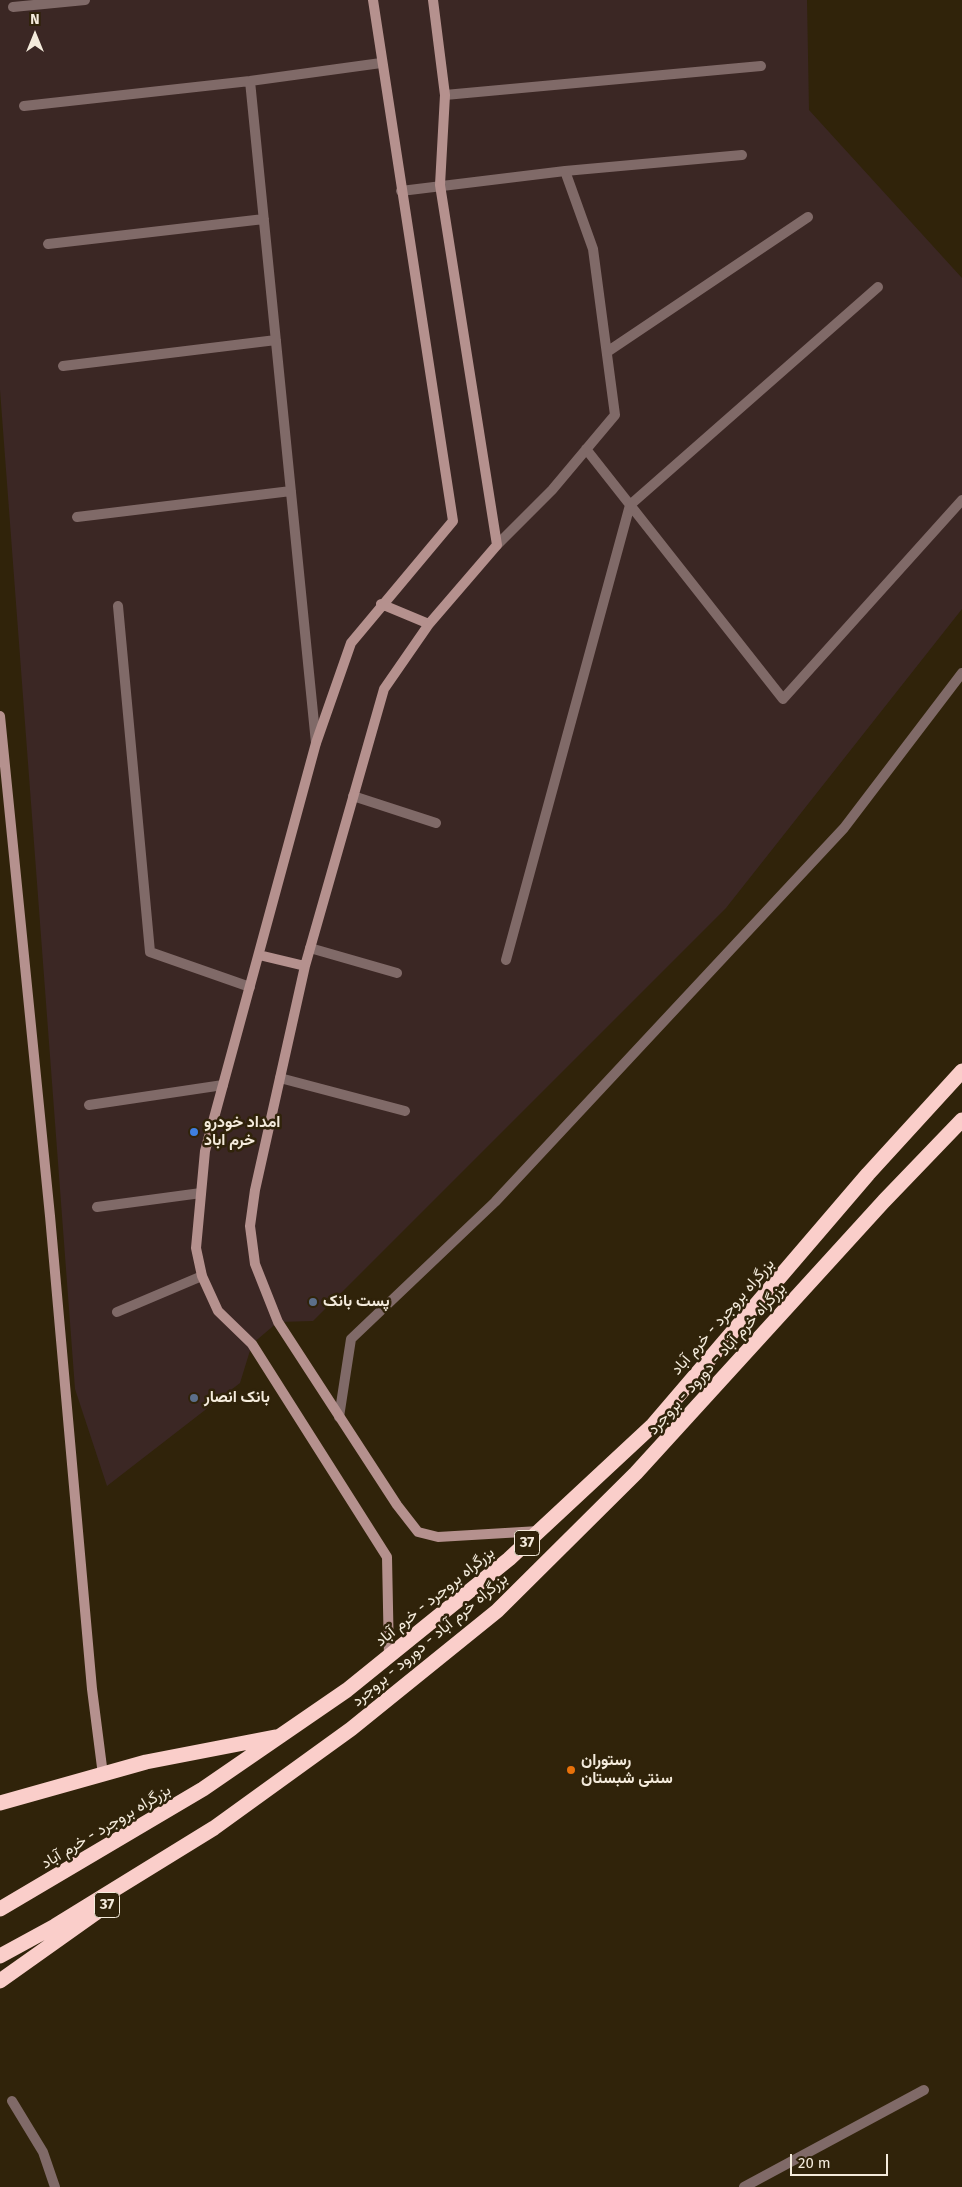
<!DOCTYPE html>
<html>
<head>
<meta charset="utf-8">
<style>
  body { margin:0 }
  #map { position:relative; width:962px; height:2187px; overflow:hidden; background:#30230a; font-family:"Fira Sans",sans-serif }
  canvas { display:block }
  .north { position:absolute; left:10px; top:10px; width:50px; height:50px; -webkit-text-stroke:4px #30230a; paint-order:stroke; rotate:0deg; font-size:14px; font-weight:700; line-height:20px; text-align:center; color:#f4ebdc }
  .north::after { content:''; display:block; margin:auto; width:18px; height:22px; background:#f4ebdc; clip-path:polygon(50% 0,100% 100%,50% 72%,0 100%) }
  .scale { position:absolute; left:790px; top:2154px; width:98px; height:22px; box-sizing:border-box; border:2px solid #f4ebdc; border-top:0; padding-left:6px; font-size:15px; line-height:18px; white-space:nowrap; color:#f4ebdc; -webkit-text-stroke:4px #30230a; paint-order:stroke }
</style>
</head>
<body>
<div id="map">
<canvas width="962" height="2187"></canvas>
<div class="north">N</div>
<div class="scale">20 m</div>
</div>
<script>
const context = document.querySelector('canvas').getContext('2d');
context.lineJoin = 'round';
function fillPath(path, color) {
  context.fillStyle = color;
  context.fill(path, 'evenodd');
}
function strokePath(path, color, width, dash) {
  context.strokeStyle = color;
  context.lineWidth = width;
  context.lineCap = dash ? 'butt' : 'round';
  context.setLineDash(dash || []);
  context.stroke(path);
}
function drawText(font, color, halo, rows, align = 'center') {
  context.font = font + ' "Fira Sans",Vazirmatn,sans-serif';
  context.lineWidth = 5;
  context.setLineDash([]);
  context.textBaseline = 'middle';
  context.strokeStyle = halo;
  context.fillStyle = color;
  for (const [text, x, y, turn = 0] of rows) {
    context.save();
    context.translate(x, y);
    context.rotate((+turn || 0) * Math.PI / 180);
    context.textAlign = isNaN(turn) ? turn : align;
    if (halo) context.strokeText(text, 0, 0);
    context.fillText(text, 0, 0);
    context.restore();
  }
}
const industrial = new Path2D(`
  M0,0h807l2,110 153,168v331l-236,299 -413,413 -35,1 -26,22 -12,39 -133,103 -32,-97 -75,-999z`);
const street = new Path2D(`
  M13,7l72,-7
  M250,81l66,662
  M445,95l316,-29
  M24,106l226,-25 131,-18
  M565,171l177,-16
  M401,191l164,-20 28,78 22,166 -63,75 -55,55
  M48,244l216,-25
  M607,352l201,-135
  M63,366l213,-26
  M586,449l197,250 179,-199
  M77,517l214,-26
  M118,606l32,346 100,35
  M353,796l83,27
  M310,948l87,25
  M506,960l124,-455 248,-218
  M280,1078l125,33
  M89,1105l134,-20
  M97,1207l104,-14
  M117,1312l85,-36
  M339,1417l12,-78 144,-137 349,-374 118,-155
  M12,2101l31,51 12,35
  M744,2187l180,-97`);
const secondary = new Path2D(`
  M373,0l80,521 -102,122 -35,100 -111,408 -9,97 6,28 16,35 34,33 135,213 2,100
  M433,0l12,95 -5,90 57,360 -68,79 -45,65 -79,277 -50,224 -5,36 5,38 23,58 119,183 21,27 20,5 101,-6
  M381,604l48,20
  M0,716l50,500 42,473 11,86
  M259,955l46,11`);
const highway = new Path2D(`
  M0,1803l146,-41 129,-25
  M0,1909l203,-120 144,-99 162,-131 144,-134 215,-251 94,-103
  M0,1956l55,-30 159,-98 137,-99 146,-118 139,-138 248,-272 78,-81
  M0,1981l107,-76`);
const markers = [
  [194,1132,5,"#3f7fe0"],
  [313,1302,5,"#5c6f8a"],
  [194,1398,5,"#5c6f8a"],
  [571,1770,5,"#e8710a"]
];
const shields = [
  [527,1543,25],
  [107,1905,25]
];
const shieldNames = [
  ["37",527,1543],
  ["37",107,1905]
];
const poiNames = [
  ["امداد خودرو",204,1123],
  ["خرم اباد",204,1141],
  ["پست بانک",323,1302],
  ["بانک انصار",204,1398],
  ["رستوران",581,1761],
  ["سنتی شبستان",581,1779]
];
const streetNames = [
  ["بزرگراه بروجرد - خرم آباد",723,1317,-49],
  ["بزرگراه خرم آباد - دورود - بروجرد",717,1359,-48],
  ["بزرگراه بروجرد - خرم آباد",435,1597,-39],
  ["بزرگراه خرم آباد - دورود - بروجرد",430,1640,-40],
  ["بزرگراه بروجرد - خرم آباد",106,1827,-31]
];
fillPath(industrial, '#3b2724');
strokePath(street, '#806a68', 10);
strokePath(secondary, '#b5918e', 10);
strokePath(highway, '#faceca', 15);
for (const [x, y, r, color] of markers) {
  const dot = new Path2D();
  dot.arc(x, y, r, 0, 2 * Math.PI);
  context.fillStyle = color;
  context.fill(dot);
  strokePath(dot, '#30230a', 2);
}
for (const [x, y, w] of shields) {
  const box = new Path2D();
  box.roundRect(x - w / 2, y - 12.5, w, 25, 4);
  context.fillStyle = '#30230a';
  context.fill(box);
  strokePath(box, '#f4ebdc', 1);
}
drawText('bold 15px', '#f4ebdc', null, shieldNames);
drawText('bold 16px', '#f4ebdc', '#30230a', poiNames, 'left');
drawText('16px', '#f4ebdc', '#30230a', streetNames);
</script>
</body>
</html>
